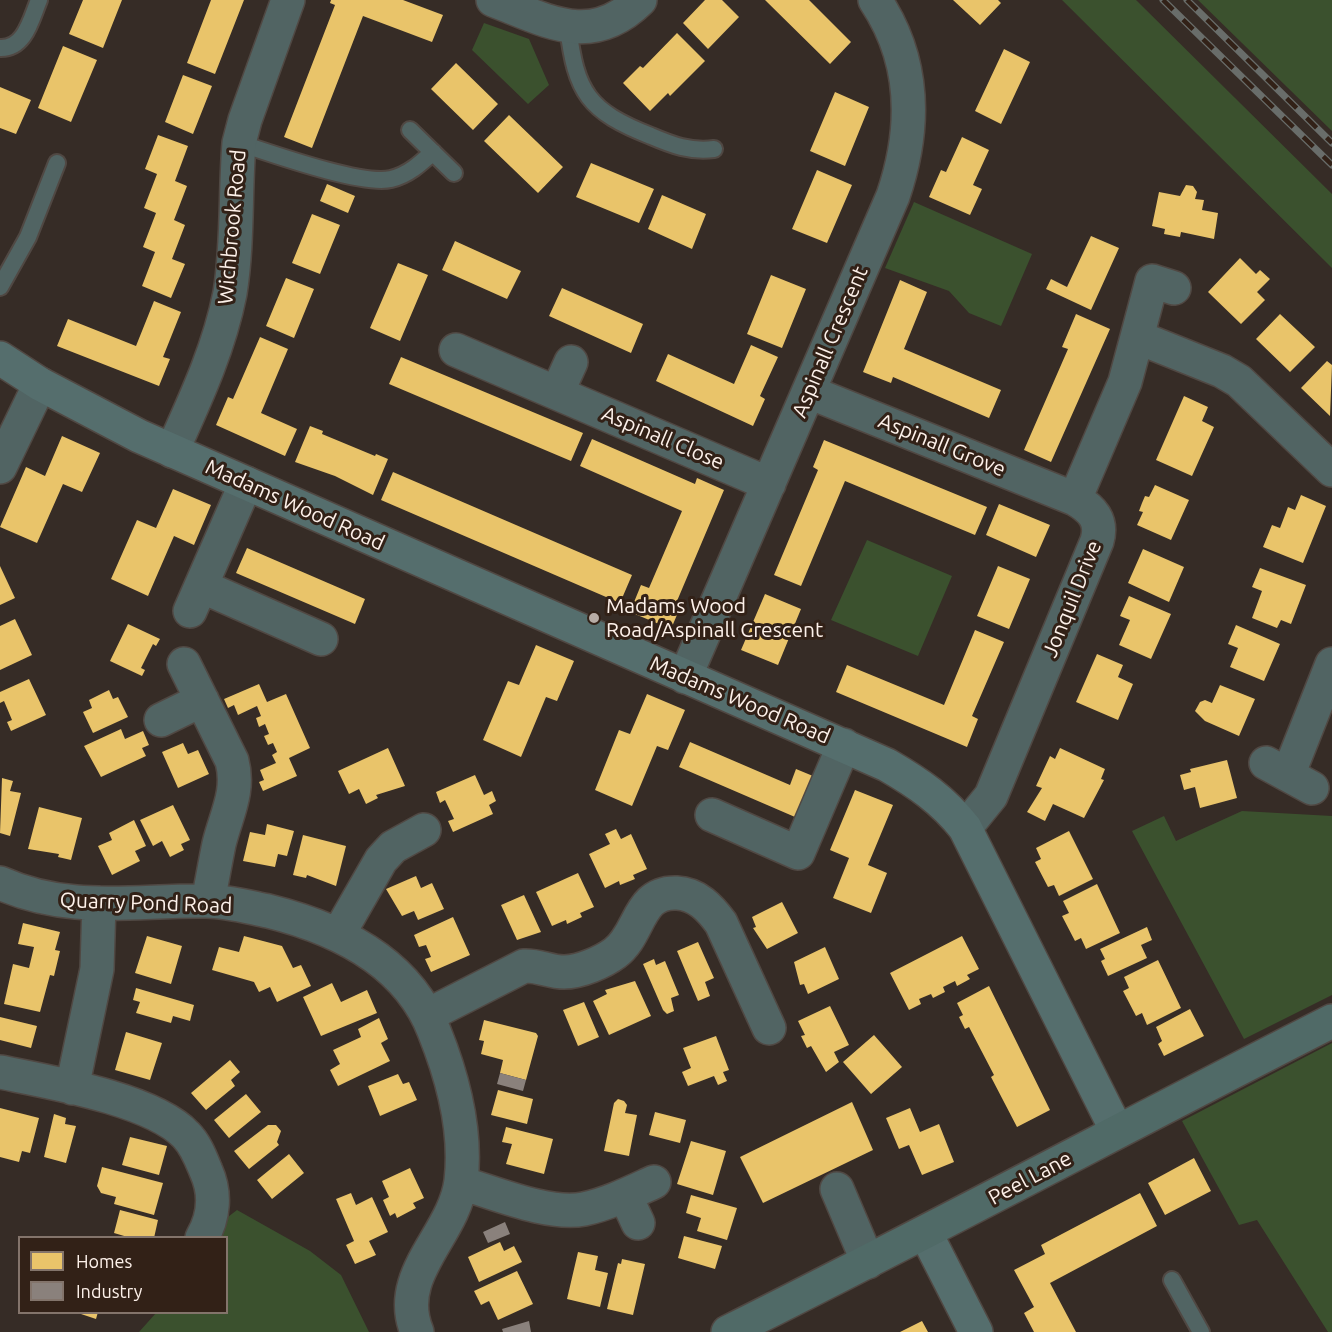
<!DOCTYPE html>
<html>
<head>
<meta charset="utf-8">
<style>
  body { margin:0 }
  #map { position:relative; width:1332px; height:1332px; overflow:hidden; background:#362c26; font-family:Ubuntu,sans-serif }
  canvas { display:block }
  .legend { position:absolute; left:18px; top:1236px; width:210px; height:78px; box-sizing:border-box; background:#322117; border:2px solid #83746b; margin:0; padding:8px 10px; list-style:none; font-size:18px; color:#fdf1ea }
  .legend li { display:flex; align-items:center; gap:12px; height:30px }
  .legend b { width:30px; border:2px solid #83746b }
</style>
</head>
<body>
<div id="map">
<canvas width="1332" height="1332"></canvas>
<ul class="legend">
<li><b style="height:16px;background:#e9c46a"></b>Homes</li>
<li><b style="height:16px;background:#8a817c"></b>Industry</li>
</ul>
</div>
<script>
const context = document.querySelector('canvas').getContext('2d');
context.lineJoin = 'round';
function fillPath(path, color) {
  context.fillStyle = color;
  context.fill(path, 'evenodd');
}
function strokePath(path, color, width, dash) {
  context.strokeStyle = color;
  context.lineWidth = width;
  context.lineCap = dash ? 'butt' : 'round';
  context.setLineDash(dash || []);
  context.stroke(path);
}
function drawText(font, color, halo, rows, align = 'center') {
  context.font = font + ' Ubuntu,sans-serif';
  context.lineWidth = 6;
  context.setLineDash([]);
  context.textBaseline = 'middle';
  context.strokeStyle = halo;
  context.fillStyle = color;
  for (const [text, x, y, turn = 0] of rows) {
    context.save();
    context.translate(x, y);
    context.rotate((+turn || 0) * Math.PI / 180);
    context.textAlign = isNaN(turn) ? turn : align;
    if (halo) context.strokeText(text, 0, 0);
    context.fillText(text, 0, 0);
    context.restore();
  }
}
const green = new Path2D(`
  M1062,0h74l196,194v74z
  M1198,0h134v131z
  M484,23l45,16 20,46 -21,19 -56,-54z
  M914,202l118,52 -31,72 -32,-13 -20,-22 -64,-23z
  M867,540l85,36 -34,80 -87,-36z
  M1242,811l90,5v179l-88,44 -112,-208 32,-15 12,25z
  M1332,1043v289h-4l-71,-112 -18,5 -57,-104z
  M237,1210l73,41 31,24 28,57h-230l17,-19 70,-1v-74l-15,-1 13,-17z`);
const homes = new Path2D(`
  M83,0h39l-19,48 -34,-14z
  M211,0h33l-29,74 -28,-11z
  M331,0h72l40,15 -11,27 -69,-26 -51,132 -28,-11 51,-132 -5,-2z
  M705,0h17l17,17 -31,32 -25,-26z
  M765,0h44l42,42 -21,22z
  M953,0h45l3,3 -21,22z
  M677,33l28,28 -35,35 -2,-3 -18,18 -27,-28 17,-17 3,2z
  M63,46l34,14 -26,62 -33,-14z
  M1004,49l26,13 -29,62 -26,-13z
  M456,63l42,41 -25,26 -42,-41z
  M183,75l29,11 -19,48 -28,-12z
  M0,87l31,13 -15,34 -16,-6z
  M835,92l34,15 -24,59 -35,-15z
  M509,115l54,52 -25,26 -54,-52z
  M158,135l30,11 -13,35 12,5 -13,34 11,5 -13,34 13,5 -14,34 -29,-12 13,-34 -12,-5 13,-34 -12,-5 13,-34 -12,-5z
  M962,137l27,13 -16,35 9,4 -12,26 -41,-18 12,-27 5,2z
  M591,163l63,26 -15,34 -63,-26z
  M817,170l35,15 -25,58 -35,-14z
  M327,184l28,12 -7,17 -28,-12z
  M1186,185l7,1 4,6 -2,7 9,1 -2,10 16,3 -4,26 -33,-7 -1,5 -16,-3 1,-5 -13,-3 7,-34 21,4z
  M662,195l44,19 -14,35 -44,-20z
  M312,214l28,11 -20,49 -28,-11z
  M1091,236l28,12 -28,62 -45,-21 5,-10 16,8z
  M455,241l66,30 -14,28 -65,-29z
  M1240,258l16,16 4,-4 10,9 -13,13 8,8 -24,24 -33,-32z
  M398,263l30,12 -28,66 -30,-13z
  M771,275l35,14 -24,59 -35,-14z
  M286,278l28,11 -20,49 -28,-12z
  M900,280l27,12 -23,57 97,41 -12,28 -96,-41 -2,6 -28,-11z
  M562,288l81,36 -12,29 -82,-37z
  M154,301l27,11 -18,45 7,2 -11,27 -102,-40 11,-27 68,27z
  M1076,314l34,15 -59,133 -27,-12 44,-101 -6,-2z
  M1280,314l35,33 -25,25 -34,-33z
  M260,337l28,12 -27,64 36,16 -12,27 -69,-31 12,-28 5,2z
  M751,345l27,12 -18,39 5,3 -12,27 -97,-45 12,-27 66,30z
  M401,357l182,76 -12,28 -182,-77z
  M1327,361l5,4 -2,51 -29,-28z
  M1184,396l24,11 -6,14 12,6 -22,49 -36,-16z
  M310,426l13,5 -1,3 53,22 1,-2 12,5 -15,36 -38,-19 -40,-14z
  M62,436l38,17 -18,39 -19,-8 -26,59 -37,-16 26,-60 19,9z
  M592,439l103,45 2,-6 27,12 -47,111 5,2 -11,26 -41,-17 11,-27 8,3 33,-77 -102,-45z
  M824,440l163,67 -12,28 -130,-54 -44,105 -27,-11 44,-105 -5,-3z
  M393,472l239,103 -12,28 -239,-103z
  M1155,485l34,15 -18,40 -34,-15 6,-13 -4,-1 3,-8 3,-7 4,1z
  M173,489l38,16 -17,40 -20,-9 -26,60 -37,-17 26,-59 19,8z
  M1301,495l25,11 -23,57 -40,-16 9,-22 8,3 8,-21 7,3z
  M999,504l51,21 -14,32 -50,-22z
  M247,548l118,51 -10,25 -119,-51z
  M1143,549l41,18 -15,35 -41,-19z
  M0,566l15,32 -15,7z
  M998,566l32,13 -21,50 -32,-13z
  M1260,568l46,17 -15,39 -10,-4 -4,8 -25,-10 10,-27 -10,-4z
  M765,594l36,15 -23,56 -37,-15z
  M1129,596l42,18 -20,45 -32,-14 11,-25 -10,-4z
  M15,619l17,36 -32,15v-44z
  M128,624l32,15 -4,7 -3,-2 -12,24 4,2 -3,6 -32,-15z
  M1236,625l44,19 -16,37 -34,-14 8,-19 -10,-4z
  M975,630l29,12 -32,74 6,3 -11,28 -131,-55 11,-27 97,40z
  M536,645l38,16 -17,40 -11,-4 -25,60 -38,-17 25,-59 11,4z
  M1097,654l26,11 -5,12 15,7 -15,36 -42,-18z
  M29,679l17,36 -35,16 -4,-9 5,-2 -8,-19 -4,2v-11z
  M259,684l8,18 19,-8 24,54 -21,10 8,18 -34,15 -4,-9 5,-2 -4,-10 16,-7 -4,-8 5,-3 -4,-9 -5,2 -4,-9 5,-2 -4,-10 -6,3 -3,-9 5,-2 -4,-10 -19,9 -4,-10 -6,3 -4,-9z
  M1220,685l35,14 -16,37 -34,-15 -10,-10 5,-9 5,-2 7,3z
  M109,690l4,9 5,-2 10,20 -35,16 -10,-21 9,-4 -3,-8z
  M647,694l38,16 -17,40 -11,-4 -25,60 -37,-16 24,-60 11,4z
  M121,729l4,10 18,-8 6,14 -7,3 4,8 -45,21 -17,-31z
  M690,742l100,43 6,-16 17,7 -18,41 -116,-50z
  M183,743l5,11 10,-4 11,24 -31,14 -16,-36z
  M388,748l17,38 -29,9 2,3 -12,6 -7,-15 -10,5 -11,-23z
  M1060,748l45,21 -4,10 3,1 -20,38 -31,-14 -8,17 -18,-9 15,-24 -6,-2 14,-30 5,3z
  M1227,760l10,38 -37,10 -5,-21 -11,3 -4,-15 11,-3 -1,-3z
  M475,775l9,20 8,-4 4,10 -7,4 4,9 -40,18 -5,-11 6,-2 -9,-19 -5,3 -4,-11z
  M2,778l11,3 -3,10 11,2 -11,43 -10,-3z
  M855,790l38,15 -25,60 19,8 -16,40 -38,-15 16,-40 -19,-8z
  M173,805l17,35 -9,4 3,6 -14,7 -8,-16 -9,5 -13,-26z
  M39,807l43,11 -11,42 -13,-3 1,-3 -31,-5z
  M134,820l12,26 -11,5 5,10 -28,14 -14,-29 14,-6 -3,-7z
  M267,824l27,7 -7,25 -9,-2 -3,13 -32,-6 7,-29 15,3z
  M616,829l5,10 10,-5 16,35 -14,6 2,4 -15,6 -1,-4 -14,7 -16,-34 21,-10 -5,-10z
  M1069,831l24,48 -34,17 -5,-11 -6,2 -13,-25 6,-3 -5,-11z
  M303,835l43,11 -10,40 -29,-11 -1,3 -13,-3z
  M578,873l16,34 -14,6 2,4 -15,7 -1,-4 -14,6 -16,-34z
  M416,876l5,12 11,-5 12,26 -26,11 -4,-9 -12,5 -16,-27z
  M1097,884l23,49 -34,16 -5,-11 -6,3 -13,-25 7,-3 -6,-12z
  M524,895l17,37 -24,8 -16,-35z
  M782,902l16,31 -31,16 -14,-21 3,-1 -4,-10z
  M453,917l17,38 -39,17 -6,-13 6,-2 -5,-12 -7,2 -5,-12z
  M23,923l37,9 -5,18 5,1 -6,25 -4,-1 -10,37 -36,-8 9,-40 16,4 5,-21 -16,-3z
  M1147,927l5,13 -11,5 6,13 -39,18 -7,-15 4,-2 -5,-10z
  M147,936l35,10 -11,38 -36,-11z
  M244,936l38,10 11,22 8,-3 10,21 -34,16 -7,-15 -11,5 -5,-10 -42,-12 7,-23 20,5z
  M962,936l17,33 -12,6 3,4 -13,7 -2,-5 -12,6 2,5 -12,6 -2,-4 -12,5 2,5 -12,6 -19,-37z
  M698,942l16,36 -9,4 5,14 -12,5 -21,-50z
  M825,947l14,32 -31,15 -4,-10 -4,1 -6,-23z
  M654,959l2,6 9,-4 14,34 -8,3 3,13 -7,3 -4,-4 -20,-46z
  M1158,960l23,48 -34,17 -5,-12 -6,3 -13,-25 6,-3 -5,-11z
  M635,981l16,35 -42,19 -16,-34 14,-7 -2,-4z
  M332,983l9,19 26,-12 10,23 -56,23 -18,-39z
  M989,986l61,124 -33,17 -26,-50 3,-2 -25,-48 -4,2 -6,-12 4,-2 -6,-12z
  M136,988l58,17 -4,16 -17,-5 -2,7 -35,-10 4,-11 -7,-2z
  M584,1002l15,35 -21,9 -15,-36z
  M830,1006l19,39 -15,7 5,10 -13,10 -15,-26 -4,2 -6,-12 4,-1 -7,-14z
  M1190,1009l14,27 -40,20 -6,-12 4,-3 -6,-14z
  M0,1017l37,9 -6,22 -31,-8z
  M379,1018l9,21 -7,4 9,18 -52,25 -8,-16 10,-6 -7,-14 28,-13 -3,-8z
  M484,1020l52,13 2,3 -12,44 -26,-7 3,-13 -22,-6 3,-13 -5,-1z
  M126,1032l36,11 -12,37 -35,-10z
  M874,1035l28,32 -31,27 -28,-32z
  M716,1036l13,34 -6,2 4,9 -9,4 -4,-9 -26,10 -6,-14 9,-4 -8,-20z
  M230,1060l10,12 -9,8 4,6 -29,24 -15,-17z
  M398,1074l5,10 6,-2 8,18 -37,16 -12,-30z
  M498,1090l35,9 -6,25 -36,-9z
  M246,1094l15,18 -32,26 -15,-18z
  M618,1099l6,2 3,4 -2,8 12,2 -8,41 -25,-5 10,-48z
  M852,1102l21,48 -110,53 -23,-46z
  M0,1108l39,10 -9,35 -8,-2 -3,11 -19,-5z
  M910,1108l10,24 19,-8 15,38 -32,13 -13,-30 -10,4 -13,-31z
  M655,1112l31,8 -6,23 -31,-8z
  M54,1114l12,4 -1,6 11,2 -10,37 -22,-6z
  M268,1125h8l5,6 -4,11 2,3 -30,24 -15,-18z
  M506,1127l47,12 -9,35 -38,-10 6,-20 -10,-2z
  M130,1137l37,9 -8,29 -37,-10z
  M691,1141l35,10 -13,44 -36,-11z
  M289,1154l15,19 -32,26 -15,-19z
  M1194,1158l17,33 -46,24 -17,-32z
  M102,1167l61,16 -9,32 -40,-11 2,-7 -15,-4 -4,-7z
  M410,1168l14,30 -11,5 3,5 -19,10 -2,-5 -5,3 -7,-16 6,-3 -7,-16z
  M351,1193l5,12 16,-8 16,35 -19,9 7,14 -21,9 -9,-19 8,-4 -18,-42z
  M1140,1193l17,33 -107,57 26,49h-42l-10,-19 10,-6 -20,-37 31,-16 -4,-9z
  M691,1195l46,13 -10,32 -30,-9 4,-13 -15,-5z
  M120,1210l38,10 -4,18h-23l-17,-5z
  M684,1236l38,10 -7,23 -37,-11z
  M500,1242l4,9 10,-5 8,16 -43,20 -11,-25z
  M578,1252l20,4 -3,14 13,3 -8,34 -33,-8z
  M622,1259l23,5 -12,51 -26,-6 11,-46 3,1z
  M517,1271l16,33 -35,16 -9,-19 -8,4 -7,-14z
  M75,1312h23l-2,7z
  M922,1321l6,11h-28z`);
const industry = new Path2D(`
  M500,1073l26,7 -3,11 -26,-7z
  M505,1222l5,12 -22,9 -5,-11z
  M529,1321l2,11h-28l-1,-3z`);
const lane = new Path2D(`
  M568,27c8,66 20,84 83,109 21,9 39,16 63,13
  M0,48c25,1 31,-29 39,-48
  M410,130l44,43
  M239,143c31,10 123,43 152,36 17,-4 29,-15 42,-27
  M0,287l28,-50 29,-74
  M1172,1280l29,52`);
const street = new Path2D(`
  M493,0c55,21 98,48 147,0
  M1137,337l85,34 17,10 93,89
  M456,350l313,134
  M809,392l266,107
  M557,393l14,-31
  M172,451c23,-51 47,-102 58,-158 8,-49 5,-100 9,-150l6,-23 43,-120
  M0,467l40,-83
  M201,586l120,53
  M190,611l56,-128
  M184,664l48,97c8,31 -6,54 -13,83 -4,19 -7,38 -11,57
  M685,677l208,-481c23,-68 23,-135 -18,-196
  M161,720l41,-20
  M1266,763l46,25
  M1288,775l44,-111
  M712,815l86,38 46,-108
  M965,828l26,-32 106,-255c6,-21 -5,-32 -22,-42l50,-117 27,-101 22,7
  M0,883c69,31 133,17 206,18 20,0 42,6 62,10 69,17 139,50 166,120 19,47 33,99 27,150 -7,55 -68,93 -44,151
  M338,935l43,-75 12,-13 31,-17
  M428,1015l96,-49c14,-1 26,6 40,6 16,0 39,-10 51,-19 26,-19 22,-62 62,-60 20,1 33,15 44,30l48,105
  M0,1072c49,10 152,27 186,63 10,10 15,24 20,36 10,22 8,46 -4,67
  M72,1088l25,-119 2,-66
  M461,1183c34,10 88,33 123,26 24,-5 48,-17 70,-27
  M837,1189l31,73
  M625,1195l13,28`);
const secondary = new Path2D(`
  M0,358l40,26 99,52 748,329c31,18 56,35 78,63l152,303
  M926,1234l50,98`);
const primary = new Path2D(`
  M728,1332c203,-101 402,-208 604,-311`);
const rail = new Path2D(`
  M1163,0l169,165
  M1187,0l145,143`);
const markers = [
  [594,618,6,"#b7aca5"]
];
const streetNames = [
  ["Wichbrook Road",232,227,-85],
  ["Aspinall Crescent",830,342,-67],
  ["Aspinall Close",663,438,23],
  ["Aspinall Grove",942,445,22],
  ["Madams Wood Road",295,505,24],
  ["Jonquil Drive",1072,599,-68],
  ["Madams Wood Road",740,700,23],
  ["Quarry Pond Road",146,903,2],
  ["Peel Lane",1030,1178,-28]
];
const poiNames = [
  ["Madams Wood",606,606],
  ["Road/Aspinall Crescent",606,630]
];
fillPath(green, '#3b512e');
fillPath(homes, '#e9c46a');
fillPath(industry, '#8a817c');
strokePath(lane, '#504843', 20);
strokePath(street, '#504843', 36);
strokePath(secondary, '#504843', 36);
strokePath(primary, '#504843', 36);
strokePath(lane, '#516463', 16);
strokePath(street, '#516463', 33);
strokePath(secondary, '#556e6d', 33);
strokePath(primary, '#506a67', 33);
strokePath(rail, '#696d6a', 7);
strokePath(rail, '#322117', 4.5, [14]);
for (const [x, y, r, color] of markers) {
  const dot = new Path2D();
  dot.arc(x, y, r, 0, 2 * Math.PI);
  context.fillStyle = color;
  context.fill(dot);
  strokePath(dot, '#322117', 2);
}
drawText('21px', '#fdf1ea', '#322117', streetNames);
drawText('21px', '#fdf1ea', '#322117', poiNames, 'left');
</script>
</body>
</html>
